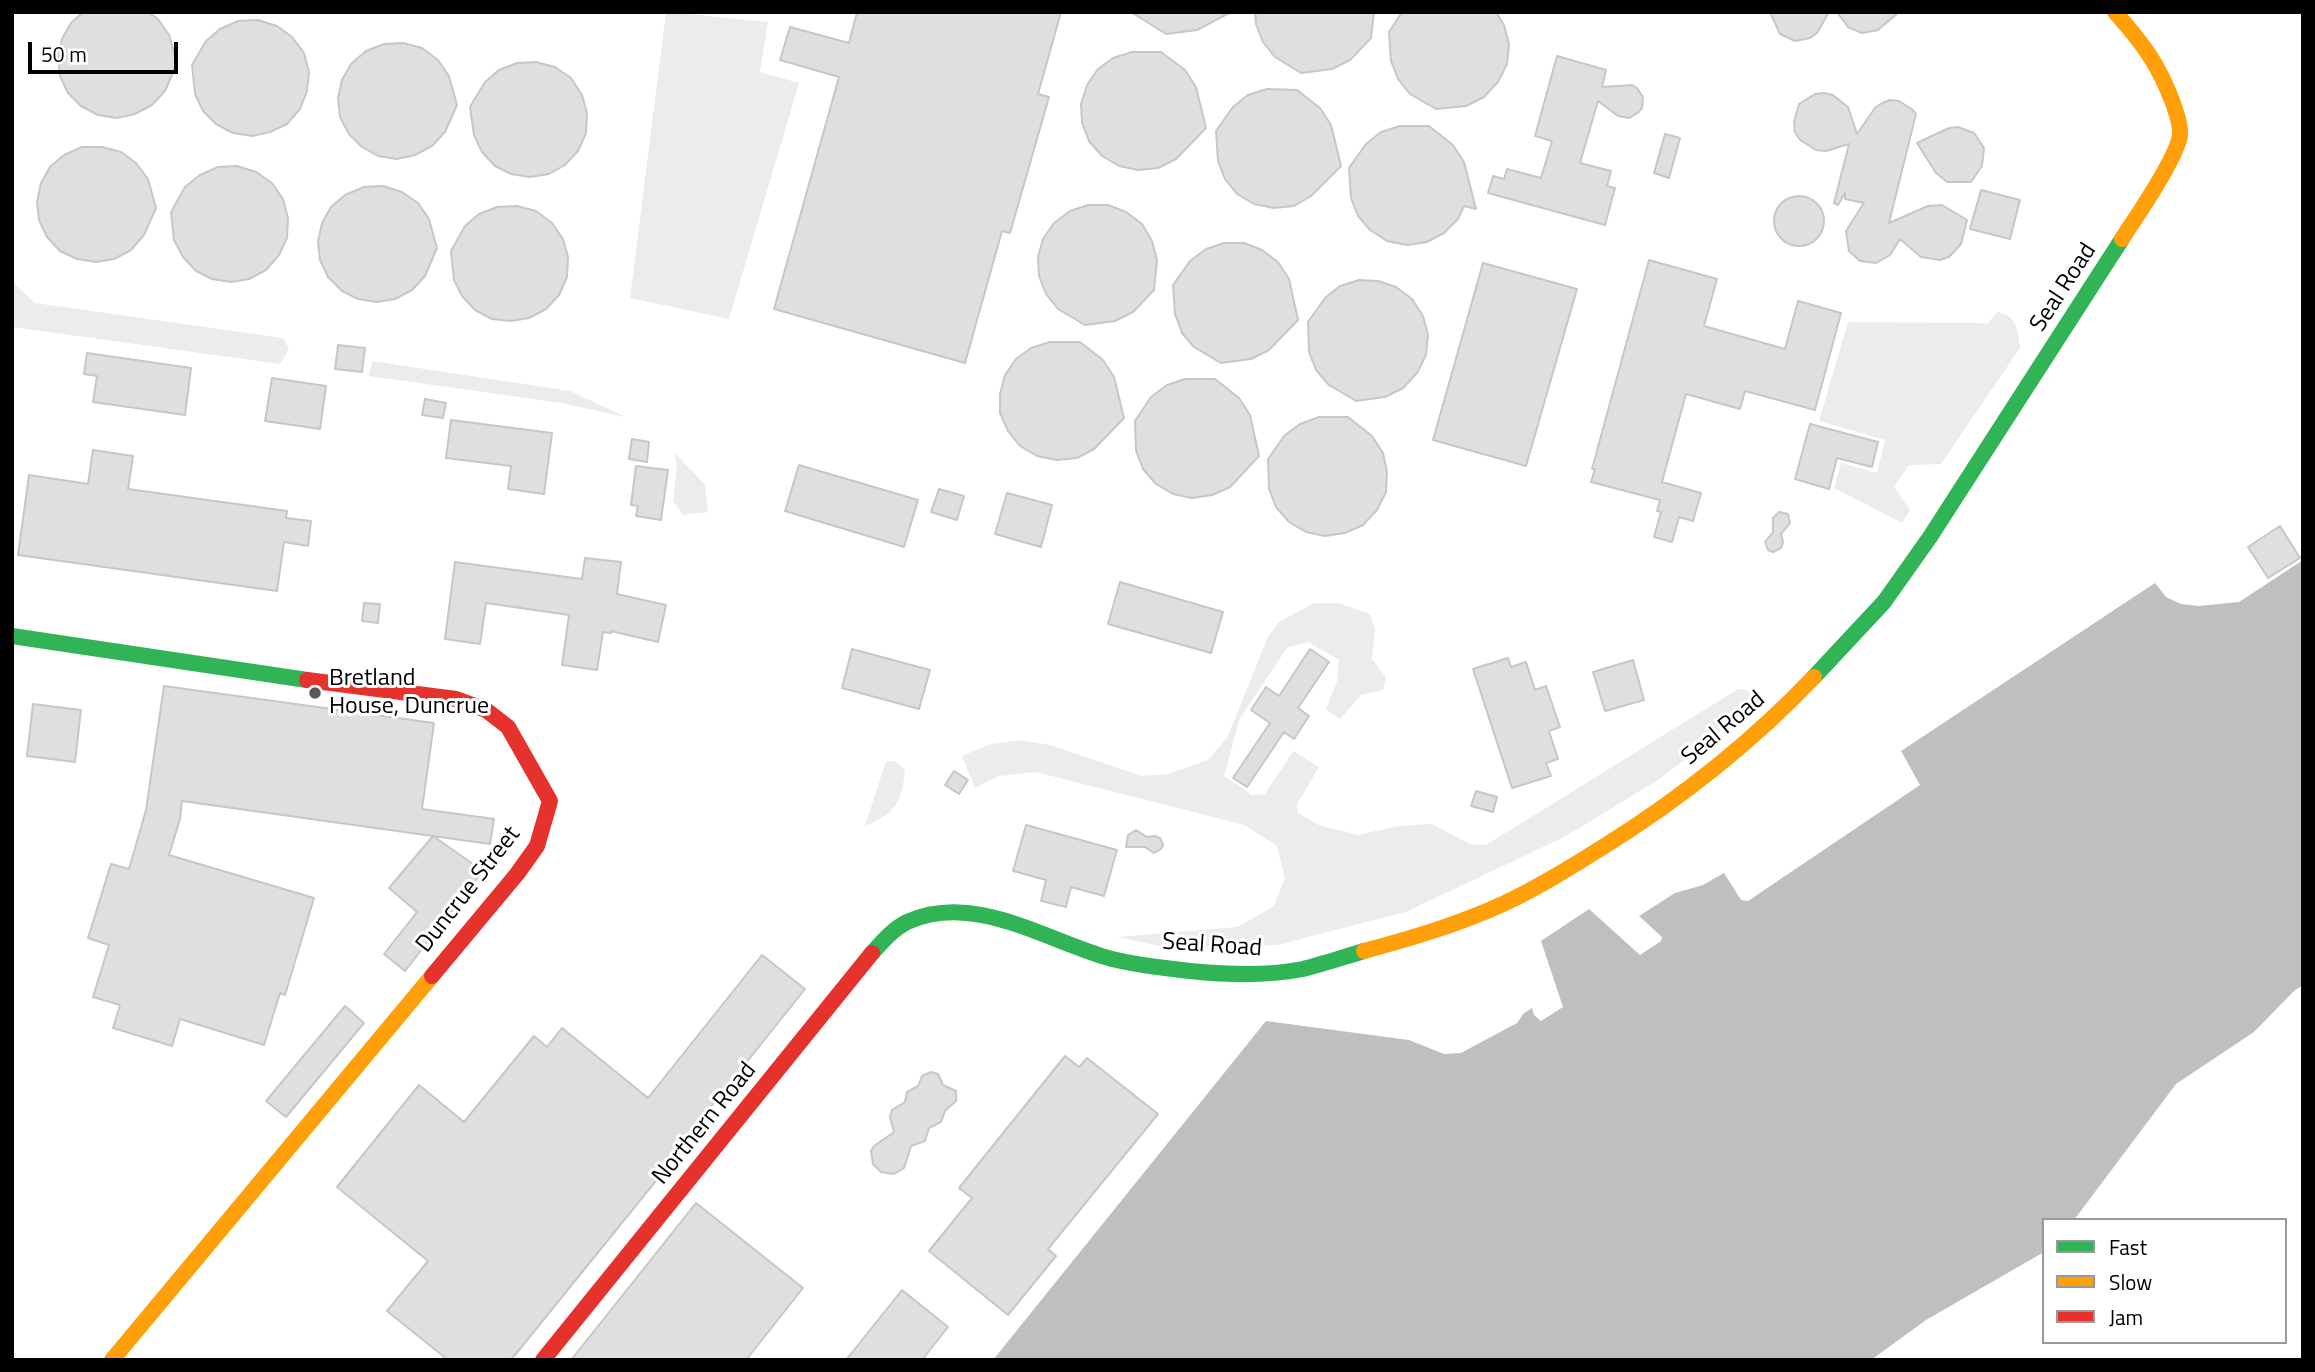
<!DOCTYPE html>
<html>
<head>
<meta charset="utf-8">
<style>
  body { margin:0 }
  #map { position:relative; width:2315px; height:1372px; overflow:hidden; background:#fff; font-family:"Titillium Web",sans-serif }
  canvas { display:block }
  .frame { position:absolute; inset:0; border:14px solid #000; pointer-events:none }
  .legend { position:absolute; left:2042px; top:1218px; width:245px; height:126px; box-sizing:border-box; background:#fff; border:2px solid #999; margin:0; padding:9px 12px; list-style:none; font-size:21px; color:#000 }
  .legend li { display:flex; align-items:center; gap:14px; height:35px }
  .legend b { width:35px; border:2px solid #999 }
  .scale { position:absolute; left:28px; top:42px; width:150px; height:32px; box-sizing:border-box; border:4px solid #000; border-top:0; padding-left:9px; font-size:21px; line-height:24px; white-space:nowrap; color:#000; -webkit-text-stroke:5px #fff; paint-order:stroke }
</style>
</head>
<body>
<div id="map">
<canvas width="2315" height="1372"></canvas>
<div class="frame"></div>
<ul class="legend">
<li><b style="height:9px;background:#30b455"></b>Fast</li>
<li><b style="height:9px;background:#ff9f0a"></b>Slow</li>
<li><b style="height:9px;background:#e5322d"></b>Jam</li>
</ul>
<div class="scale">50 m</div>
</div>
<script>
const context = document.querySelector('canvas').getContext('2d');
context.lineJoin = 'round';
function fillPath(path, color) {
  context.fillStyle = color;
  context.fill(path, 'evenodd');
}
function strokePath(path, color, width, dash) {
  context.strokeStyle = color;
  context.lineWidth = width;
  context.lineCap = dash ? 'butt' : 'round';
  context.setLineDash(dash || []);
  context.stroke(path);
}
function drawText(font, color, halo, rows, align = 'center') {
  context.font = font + ' "Titillium Web",sans-serif';
  context.lineWidth = 6;
  context.setLineDash([]);
  context.textBaseline = 'middle';
  context.strokeStyle = halo;
  context.fillStyle = color;
  for (const [text, x, y, turn = 0] of rows) {
    context.save();
    context.translate(x, y);
    context.rotate((+turn || 0) * Math.PI / 180);
    context.textAlign = isNaN(turn) ? turn : align;
    if (halo) context.strokeText(text, 0, 0);
    context.fillText(text, 0, 0);
    context.restore();
  }
}
const green = new Path2D(`
  M666,12l102,10 -8,50 39,11 -70,236 -99,-21z
  M12,281l23,22 248,35 6,11 -9,15 -268,-37z
  M1997,312c20,3 21,19 23,36l-79,116 -32,1 -15,22 16,23 -8,13 -68,-35 7,-25 36,10 8,-33 -66,-19 29,-99 140,1z
  M372,361l198,30 56,26 -65,-14 -192,-27z
  M674,452l31,33 3,27 -25,3 -10,-14 4,-35z
  M1314,603h25l31,11 5,15 -3,30 14,18 -3,13 -22,5 -21,24 -14,-9 11,-29 2,-21 -31,-18 -21,6 -47,70 -16,58 28,19 13,-1 28,-43 26,16 -22,37 1,9 21,12 39,10 39,-9 35,-2 38,20 16,1 252,-156h6l13,8 -50,46 -49,37 -92,56 -160,76 -129,33 -103,4 -57,-12 120,-10 36,-20 12,-28 -8,-33 -33,-21 -208,-53 -37,4 -24,12 -13,-32 29,-12 28,-4 31,5 92,31 26,-2 40,-14 19,-22 41,-101 11,-15z
  M886,761h9l10,9c-3,32 -10,44 -40,56z`);
const water = new Path2D(`
  M2303,560v425l-9,6 -40,41 -78,52 -102,136h-30v32l-118,68 -55,40h-878l273,-339 143,19 35,14 17,-1 56,-30 6,-9 9,-6 2,7 7,6 22,-14 -22,-66 48,-32 51,46 21,-14 1,-4 -23,-21 36,-23 28,-8 21,-12 17,27 7,1 172,-116 -19,-34 254,-168 11,14 15,7 18,2 40,-4z`);
const building = new Path2D(`
  M83,12h65l10,7 11,16 8,28 -12,28 -13,14 -17,9 -18,4 -19,-3 -17,-9 -13,-13 -8,-17 -2,-19 4,-18 9,-16z
  M857,12h204l-23,82 11,3 -39,136 -8,-2 -37,132 -191,-54 65,-232 -59,-17 10,-33 59,16z
  M1131,12h100l-34,18 -31,4z
  M1255,12h119l-3,26 -21,22 -18,9 -31,4 -26,-16 -12,-15 -7,-18z
  M1402,12h94l8,13 5,19 -2,20 -9,18 -14,15 -18,9 -30,3 -26,-15 -12,-15 -7,-18 -2,-29z
  M1770,12h59l-12,21 -7,5 -15,3 -15,-7z
  M1837,12h62l-21,18 -16,3 -14,-6z
  M258,20l19,6 15,11 12,16 5,19 -2,19 -7,18 -13,15 -17,8 -18,4 -19,-3 -17,-9 -13,-13 -8,-17 -3,-29 14,-24 14,-12 18,-8z
  M403,43l19,5 16,12 11,16 8,29 -12,27 -13,14 -17,9 -18,4 -19,-3 -16,-9 -13,-13 -9,-17 -2,-19 4,-18 9,-16 15,-13 18,-7z
  M1132,52h29l24,18 11,17 10,41 -30,31 -18,9 -20,2 -19,-4 -17,-10 -13,-15 -7,-18 -1,-19 6,-19 11,-16 15,-11z
  M1557,56l49,14 -4,17 30,-2 5,3 6,9 -1,11 -3,4 -10,6 -11,-2 -20,-15 -18,62 31,8 -4,15 8,2 -10,37 -117,-32 5,-17 11,3 3,-10 34,9 11,-37 -17,-5z
  M536,62l19,5 16,11 11,17 5,18 -1,20 -8,18 -13,14 -16,9 -19,3 -19,-3 -16,-8 -13,-14 -8,-17 -4,-28 15,-25 14,-12 18,-7z
  M1267,89l30,1 23,18 11,17 10,41 -30,30 -17,10 -20,2 -20,-4 -17,-10 -12,-15 -7,-18 -2,-30 17,-24 15,-12z
  M1824,93l9,2 15,12 9,27 18,-26 7,-5 8,-3 9,1 14,9 3,4 -27,109 39,-17 14,-1 25,15 -6,24 -12,13 -9,3 -19,-3 -21,-18 -10,16 -14,8 -16,-2 -11,-10 -3,-20 18,-28 -19,-4v-6l-7,12 -4,-2 15,-59 -23,7 -10,-1 -16,-10 -5,-8 -1,-10 5,-18 16,-10z
  M1400,126h29l24,19 11,17 12,47 -12,-3 -6,13 -14,14 -17,9 -20,3 -20,-4 -17,-11 -12,-14 -7,-18 -2,-30 17,-24 15,-12z
  M1958,127l16,6 10,15 -2,18 -11,16h-24l-11,-9 -19,-30 32,-15z
  M1665,134l15,4 -11,40 -15,-5z
  M82,147h20l19,5 15,11 12,16 8,29 -12,27 -13,15 -17,9 -18,3 -19,-3 -17,-8 -13,-14 -8,-17 -2,-18 4,-19 9,-16 14,-12z
  M237,166l19,6 16,11 11,16 5,19 -1,20 -8,17 -13,15 -17,9 -18,3 -19,-3 -16,-8 -13,-14 -9,-17 -3,-28 14,-25 15,-12 18,-8z
  M383,186l19,6 16,11 11,16 8,29 -12,28 -13,14 -17,9 -18,3 -19,-3 -16,-8 -14,-14 -8,-17 -2,-18 4,-19 9,-16 14,-12 19,-8z
  M1981,190l39,10 -10,39 -40,-10z
  M1774 221a25 25 0 1 1 50 0a25 25 0 1 1-50 0Z
  M1088,205h20l18,7 16,12 10,17 5,19 -3,30 -21,22 -18,9 -30,4 -27,-16 -12,-15 -7,-18 -1,-19 5,-18 11,-16 16,-12z
  M517,206l19,5 16,12 11,16 5,18 -1,20 -8,18 -13,14 -17,9 -18,3 -19,-2 -17,-9 -13,-14 -8,-16 -3,-29 14,-25 14,-12 18,-7z
  M1224,243h20l18,7 16,12 11,17 9,41 -29,30 -18,9 -30,4 -27,-16 -12,-14 -7,-19 -2,-29 17,-24 16,-12z
  M1649,260l68,19 -13,47 81,23 13,-48 43,12 -26,97 -70,-19 -5,18 -54,-15 -24,88 39,11 -8,28 -14,-4 -7,25 -18,-5 7,-25 -4,-1 3,-11 -69,-18 4,-13h-3z
  M1483,263l94,26 -51,177 -93,-26z
  M1359,280l19,1 18,6 16,12 11,17 5,19 -2,20 -9,18 -14,15 -18,9 -29,4 -27,-16 -13,-15 -7,-18 -1,-30 17,-24 15,-12z
  M1050,342h30l23,18 11,17 10,41 -30,31 -17,9 -20,2 -20,-4 -17,-10 -12,-15 -8,-18v-19l5,-19 11,-16 15,-11z
  M338,345l27,3 -3,24 -27,-3z
  M87,353l104,15 -6,47 -92,-13 4,-26 -13,-2z
  M272,378l54,8 -6,43 -55,-8z
  M1185,379h30l24,19 11,17 9,41 -29,31 -18,8 -20,3 -19,-4 -17,-10 -13,-15 -7,-18 -1,-30 16,-24 16,-12z
  M425,399l21,4 -3,15 -21,-3z
  M1319,417h29l24,19 11,17 4,19 -1,20 -9,18 -14,15 -18,8 -20,3 -19,-4 -17,-10 -13,-15 -7,-18 -1,-30 17,-24 15,-11z
  M451,420l101,13 -8,61 -36,-5 3,-23 -65,-8z
  M1810,424l68,18 -6,25 -35,-9 -8,31 -34,-10z
  M632,439l17,3 -2,20 -18,-3z
  M93,450l40,6 -5,33 159,22 -1,7 25,3 -3,25 -24,-4 -7,49 -259,-36 11,-80 59,9z
  M799,465l119,35 -14,47 -119,-36z
  M636,466l32,4 -7,50 -25,-4 2,-10 -7,-1z
  M939,489l25,7 -7,24 -26,-8z
  M1007,493l45,12 -11,42 -46,-13z
  M1779,512l9,2 2,9 -9,11 2,8 -2,6 -8,4 -5,-2 -3,-8 8,-10v-14z
  M2280,526l20,32 -32,20 -20,-31z
  M585,558l36,4 -4,32 49,11 -8,37 -47,-11v2l-8,-1 -6,38 -35,-5 7,-50 -83,-12 -6,41 -35,-5 10,-77 127,17z
  M1120,582l103,30 -12,41 -103,-29z
  M364,603l16,1 -2,19 -16,-2z
  M852,649l78,21 -11,39 -77,-21z
  M1310,649l19,13 -31,46 11,8 -15,23 -10,-7 -37,55 -14,-9 37,-55 -19,-13 15,-23 13,9z
  M1508,658l3,9 15,-5 9,28 11,-4 14,41 -11,4 9,28 -12,4 5,13 -39,12 -39,-119z
  M1633,660l11,40 -39,11 -12,-39z
  M164,686l270,37 -12,86 72,10 -4,25 -308,-43 -2,18 -11,36 145,43 -29,97 -5,-2 -16,52 -84,-26 -8,27 -59,-18 7,-23 -27,-8 16,-52 -21,-7 23,-74 18,5 17,-59z
  M33,704l48,6 -6,52 -48,-6z
  M954,771l14,9 -9,14 -14,-9z
  M1476,791l21,6 -4,15 -22,-6z
  M1026,825l91,25 -13,46 -33,-9 -5,20 -25,-6 5,-21 -33,-9z
  M1136,830l11,7 8,-1 5,2 3,7 -2,4 -7,4 -9,-6h-19l2,-12z
  M433,836l50,35 -78,100 -21,-17 33,-42 -28,-24z
  M762,955l43,34 -115,144 3,2 -182,225h-63l-61,-49 41,-50 -91,-74 82,-102 45,37 70,-86 13,11 15,-19 86,70z
  M345,1006l19,17 -78,94 -20,-16z
  M1065,1056l14,11 8,-9 71,56 -110,135 8,7 -48,59 -79,-64 43,-53 -13,-10z
  M931,1072l7,2 5,11 13,6v10l-11,10 -4,11 -12,6 -4,13 -14,5 -7,22 -10,6 -13,-2 -8,-8 -2,-13 3,-5 20,-14 -4,-15 2,-7 13,-8 2,-10 11,-6 4,-10z
  M696,1203l107,85 -57,72h-175z
  M902,1290l46,37 -26,33h-76z`);
const fast = new Path2D(`
  M12,636l295,44
  M1814,677l70,-75 46,-65 192,-298
  M872,953c10,-11 21,-24 35,-31 68,-31 141,20 205,37 17,4 35,7 53,9 44,6 93,10 138,1 20,-5 41,-12 61,-18`);
const slow = new Path2D(`
  M2115,12c28,32 43,51 58,91 3,10 8,21 7,32 -3,23 -44,82 -58,104
  M1364,951c48,-13 96,-27 141,-48 34,-16 66,-36 98,-56 77,-48 148,-104 211,-170
  M112,1360l320,-384`);
const jam = new Path2D(`
  M307,680l149,19 30,11 22,17 42,74 -13,45 -20,28 -85,102
  M543,1360l329,-407`);
const markers = [
  [315,693,7,"#595959"]
];
const streetNames = [
  ["Seal Road",2064,288,-57],
  ["Seal Road",1724,729,-40],
  ["Duncrue Street",469,890,-52],
  ["Seal Road",1212,946,4],
  ["Northern Road",705,1124,-51]
];
const poiNames = [
  ["Bretland",329,679],
  ["House, Duncrue",329,707]
];
fillPath(green, '#ececec');
fillPath(water, '#bfbfbf');
fillPath(building, '#dfdfdf');
strokePath(building, '#c7c7c7', 2);
strokePath(fast, '#30b455', 16);
strokePath(slow, '#ff9f0a', 16);
strokePath(jam, '#e5322d', 16);
for (const [x, y, r, color] of markers) {
  const dot = new Path2D();
  dot.arc(x, y, r, 0, 2 * Math.PI);
  context.fillStyle = color;
  context.fill(dot);
  strokePath(dot, '#fff', 2.5);
}
drawText('24px', '#000', '#fff', streetNames);
drawText('24px', '#000', '#fff', poiNames, 'left');
</script>
</body>
</html>
